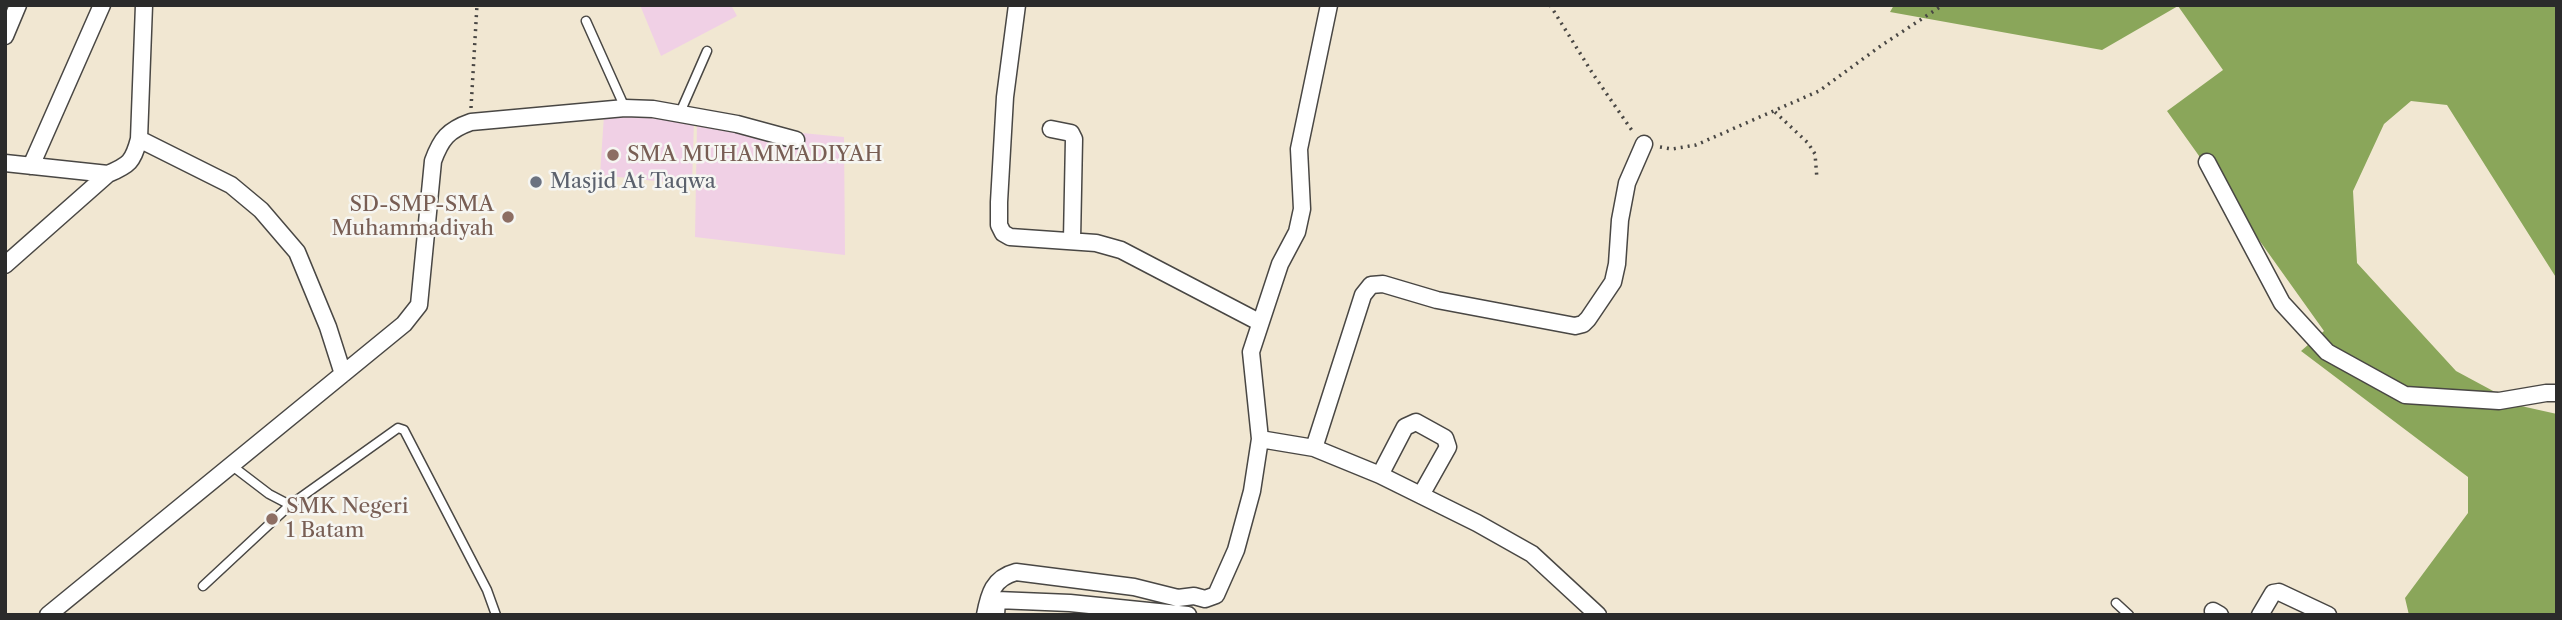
<!DOCTYPE html>
<html>
<head>
<meta charset="utf-8">
<style>
  body { margin:0 }
  #map { position:relative; width:2562px; height:620px; overflow:hidden; background:#f1e7d2; font-family:"Libre Caslon Text",serif }
  canvas { display:block }
  .frame { position:absolute; inset:0; border:7px solid #2b2b2b; pointer-events:none }
</style>
</head>
<body>
<div id="map">
<canvas width="2562" height="620"></canvas>
<div class="frame"></div>
</div>
<script>
const context = document.querySelector('canvas').getContext('2d');
context.lineJoin = 'round';
function fillPath(path, color) {
  context.fillStyle = color;
  context.fill(path, 'evenodd');
}
function strokePath(path, color, width, dash) {
  context.strokeStyle = color;
  context.lineWidth = width;
  context.lineCap = dash ? 'butt' : 'round';
  context.setLineDash(dash || []);
  context.stroke(path);
}
function drawText(font, color, halo, rows, align = 'center') {
  context.font = font + ' "Libre Caslon Text",serif';
  context.lineWidth = 5;
  context.setLineDash([]);
  context.textBaseline = 'middle';
  context.strokeStyle = halo;
  context.fillStyle = color;
  for (const [text, x, y, turn = 0] of rows) {
    context.save();
    context.translate(x, y);
    context.rotate((+turn || 0) * Math.PI / 180);
    context.textAlign = isNaN(turn) ? turn : align;
    if (halo) context.strokeText(text, 0, 0);
    context.fillText(text, 0, 0);
    context.restore();
  }
}
const built = new Path2D(`
  M640,5h91l6,11 -76,40z
  M604,115l90,6 -2,64 -92,-10z
  M697,123l147,14 1,118 -150,-18z`);
const forest = new Path2D(`
  M1894,5h663v274l-110,-174 -36,-4 -27,23 -31,67 4,72 99,108 65,35 36,8v201h-148l-4,-17 63,-85v-36l-167,-126 23,-20 -157,-220 56,-41 -45,-64 -76,44 -212,-38z`);
const path = new Path2D(`
  M1550,5l43,69 40,58
  M471,108l6,-103
  M1775,112l33,31 7,11 2,25
  M1660,147l12,2 24,-4 123,-54 63,-46 61,-40`);
const service = new Path2D(`
  M586,21l39,87
  M679,115l28,-64
  M231,465l38,29 21,11 108,-77 6,2 83,160 9,25
  M203,586l87,-81
  M2116,603l13,12`);
const minor = new Path2D(`
  M1017,5l-12,92 -6,105v23l4,8 7,4 86,6 25,7 138,72
  M5,36l13,-31
  M1051,129l20,4 3,6 -2,101
  M139,139l92,46 30,25 36,42 31,75 15,47
  M2207,162l75,141 45,49 78,43 94,6 47,-8h11
  M5,163l103,11
  M31,166l71,-161
  M5,265l103,-91c21,-9 25,-12 31,-35l5,-134
  M1260,439l54,9 66,27 97,48 55,31 66,61
  M1314,448l49,-153 8,-10 12,-1 54,16 138,26 8,-2 5,-5 25,-37 4,-18 3,-44 7,-37 17,-39
  M1380,475l25,-48 11,-5 29,16 3,9 -27,48
  M2213,611l7,4
  M48,615l356,-291 15,-19 14,-144c8,-22 15,-31 38,-39l154,-14 28,1 84,15 59,16
  M985,615c4,-21 8,-37 31,-43l118,15 44,11 16,-2 11,3 11,-4 20,-45 16,-59 8,-52 -9,-87 29,-88 17,-32 5,-23 -3,-60 30,-144
  M996,615l1,-15 73,3 118,12
  M2260,615l13,-22 6,-1 49,23`);
const markers = [
  [613,155,7,"#8d6e63"],
  [536,182,7,"#6b7280"],
  [508,217,7,"#8d6e63"],
  [272,519,7,"#8d6e63"]
];
const educationNames = [
  ["SMA MUHAMMADIYAH",627,155],
  ["SD-SMP-SMA",494,205,"right"],
  ["Muhammadiyah",494,229,"right"],
  ["SMK Negeri",286,507],
  ["1 Batam",286,531]
];
const worshipNames = [
  ["Masjid At Taqwa",550,182]
];
fillPath(built, '#f0d0e5');
fillPath(forest, '#8aa65a');
strokePath(service, '#494744', 11);
strokePath(minor, '#494744', 19);
strokePath(path, '#494744', 3.5, [2, 5]);
strokePath(service, '#fff', 8);
strokePath(minor, '#fff', 16);
for (const [x, y, r, color] of markers) {
  const dot = new Path2D();
  dot.arc(x, y, r, 0, 2 * Math.PI);
  context.fillStyle = color;
  context.fill(dot);
  strokePath(dot, '#f6f6f2', 2.5);
}
drawText('21px', '#785e54', '#f6f6f2', educationNames, 'left');
drawText('21px', '#5b616d', '#f6f6f2', worshipNames, 'left');
</script>
</body>
</html>
